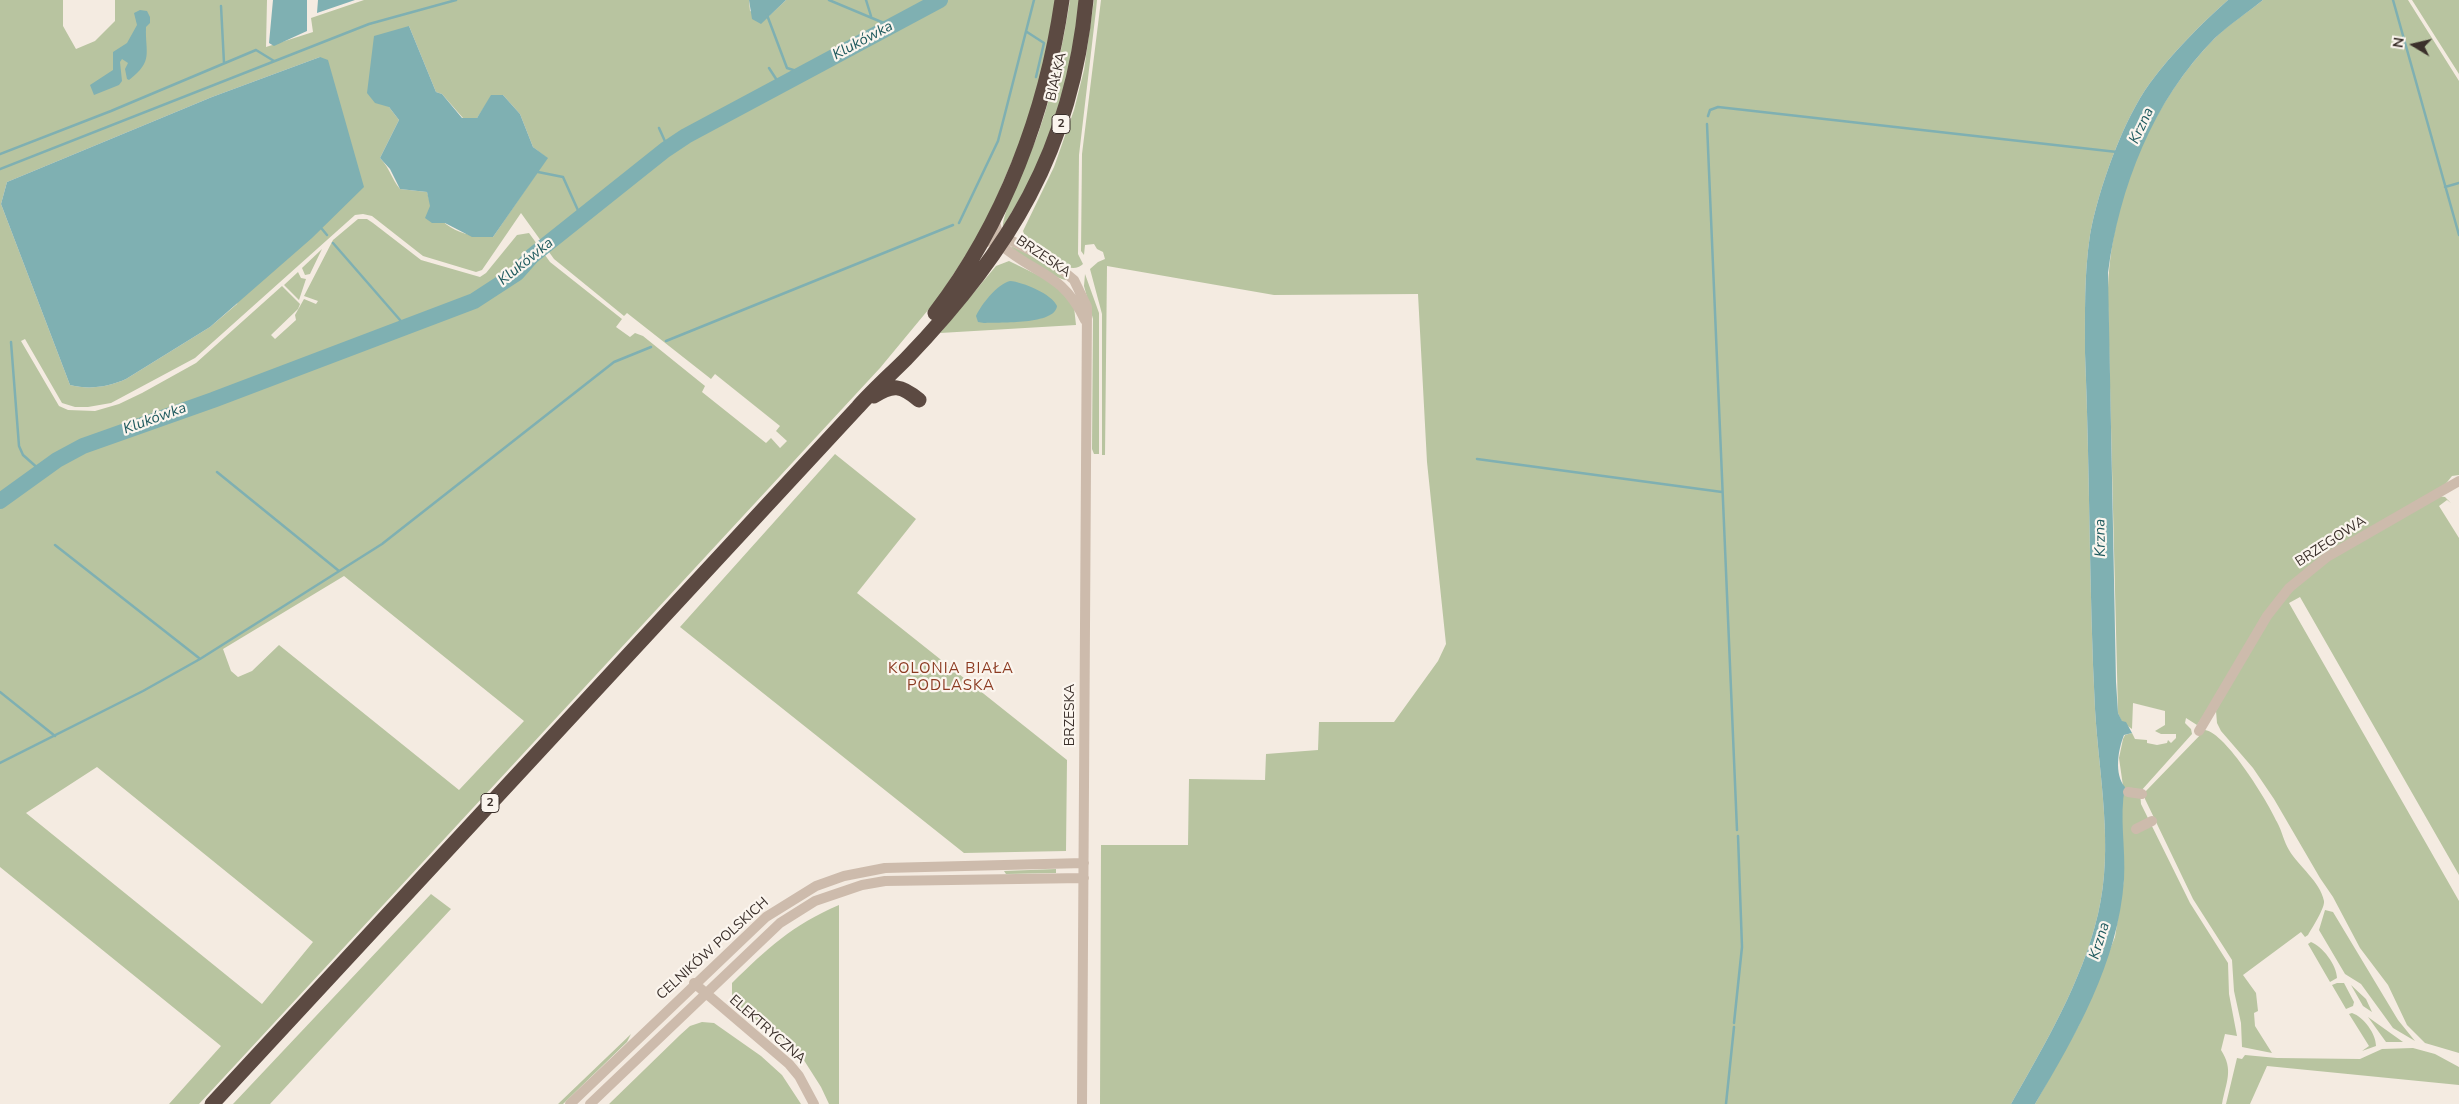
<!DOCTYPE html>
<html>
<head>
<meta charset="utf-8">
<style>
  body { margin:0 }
  #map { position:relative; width:2459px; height:1104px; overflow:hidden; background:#f4ebe1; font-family:"Nunito Sans",sans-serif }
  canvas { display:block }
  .north { position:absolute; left:2389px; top:20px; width:50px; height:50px; -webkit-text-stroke:4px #fbf5ee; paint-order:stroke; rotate:279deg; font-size:14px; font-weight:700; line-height:20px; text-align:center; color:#3b302b }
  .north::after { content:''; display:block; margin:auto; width:18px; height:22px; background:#3b302b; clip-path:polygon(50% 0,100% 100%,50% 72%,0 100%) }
</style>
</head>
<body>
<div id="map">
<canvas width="2459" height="1104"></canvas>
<div class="north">N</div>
</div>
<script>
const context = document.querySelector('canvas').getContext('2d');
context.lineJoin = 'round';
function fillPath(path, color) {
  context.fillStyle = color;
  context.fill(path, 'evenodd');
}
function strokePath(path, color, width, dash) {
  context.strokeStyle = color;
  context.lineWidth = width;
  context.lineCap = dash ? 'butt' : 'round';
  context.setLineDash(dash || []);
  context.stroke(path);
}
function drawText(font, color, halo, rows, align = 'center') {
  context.font = font + ' "Nunito Sans",sans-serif';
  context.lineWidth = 4.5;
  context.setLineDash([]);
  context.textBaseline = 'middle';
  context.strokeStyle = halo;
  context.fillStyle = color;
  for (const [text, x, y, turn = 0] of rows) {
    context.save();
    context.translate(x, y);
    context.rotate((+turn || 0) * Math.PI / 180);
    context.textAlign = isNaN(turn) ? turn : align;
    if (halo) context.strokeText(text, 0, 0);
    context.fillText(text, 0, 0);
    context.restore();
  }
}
const green = new Path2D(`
  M0,0h63v26l13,23 19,-8 20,-20v-21h152l-1,47 47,-15 -2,-14 53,-18h385l1,11 18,6 18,-17h271l-5,32 -26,96 -42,99 -46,71 -58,70 -681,736h-30l52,-58 -221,-179zM409,26l27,66 6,2 21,24h14l12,-18 14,-5 17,19 13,33 14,11 -54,79c-33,0 -58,-11 -66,-45l-27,-3c-9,-11 -9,-19 -20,-31l19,-38 -10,-13zM320,57l-83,247 -27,23 -84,52c-18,8 -37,11 -56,6l-69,-181 6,-22 205,-85zM521,213l33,46 70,57 3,-3 84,66 4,-5 65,52 -4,5 11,10 -7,7 -9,-10 -5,5 -64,-51 3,-6 -62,-50 -8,-3 -5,4 -14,-10 6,-8 -72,-57 -21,-29 -12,2 -31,38 -6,4 -59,-17 -48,-37 -6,-4h-9l-25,21 -29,56 14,5 -2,3 -12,-5 -9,16 1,5 -21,19 -4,-4 27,-26 2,-5 -18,-18 -86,77 -54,30 -23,11 -24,7 -27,-1 -9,-4 -38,-65 4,-2 37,64 13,4h13l23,-4 84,-45 160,-143 8,-1 9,2 51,40 53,16 6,-2zM344,576l180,145 -65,69 -180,-145 -27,26 -14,6 -7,-6 -8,-22zM97,767l216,175 -51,62 -236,-191z
  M1070,0h12l-5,39 -31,115 -43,73c-1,-15 30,-77 36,-96 15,-43 24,-87 31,-131z
  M1094,0h3l-1,10 -17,145 -1,99 5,10c-13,13 -39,-10 -52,-18l-4,-4 -4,-11 31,-64 20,-57 10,-40z
  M1101,0h1127c-29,26 -55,52 -78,83 -27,37 -52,107 -60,152 -6,39 -5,79 -5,118 5,119 4,238 10,356 4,68 19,138 3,205 -16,68 -53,130 -87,190h-911l1,-259h87l1,-66 76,1 1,-26 52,-4 1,-28h75l44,-61 8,-17 -19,-182 -9,-168 -144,1 -167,-29 -2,189h-3v-141l-12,-45 8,-7 7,-3 -2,-7 -6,-3 -3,-5 -9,1 -1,10 -3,-4 1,-97z
  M2263,0h145l51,81v394l-7,1 -8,10 -142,86 -105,153 -11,-7 -1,5 6,6 1,5 -52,58 1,12 49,99 38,60 1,31 8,42 -12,-2 -4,16c13,20 5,32 1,54h-187l44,-79 36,-88 9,-58 -3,-80 3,-6 -5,-35 4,-19 2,-4 7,-2 3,6 12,1v3l10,2 10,-2 1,-3 3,3 5,-5v-4h-15l-6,-3 10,-6v-14l-32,-8 -1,26 -10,-7 -4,-9 -10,-409c-1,-96 39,-197 107,-266 14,-14 32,-25 48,-38z
  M2412,0h47v74z
  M1011,246l37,17 19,17c-10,0 -52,-25 -56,-34z
  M322,249l-12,25 -5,1 -3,-7z
  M1009,261l45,22 20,24 2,18 -136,8 56,-67z
  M298,272l3,6 5,1 -7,21 -15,-15z
  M1085,274l14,39v141h-5l-2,-5 1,-130 -9,-33z
  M835,454l81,65 -59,74 210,167 -1,91 -102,2 -284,-226z
  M2438,496l7,1 6,6 -4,-3 -8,6 20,32v337l-159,-278 -11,6 170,298v152l-34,-10 -18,-18 -19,-40 -28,-37 -27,-51 -13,-19 -46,-79 -21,-31 -32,-37 -4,-8 -1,-12 53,-95 42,-45z
  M2205,730c21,3 63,72 72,92 5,9 7,20 12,28 10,17 31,31 35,51 1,7 -12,27 -16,34l-3,2 -4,-5 -58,43 13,18 2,18 -4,2 1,13 17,27 -30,-6 -1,-24 -7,-32 -2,-31 -39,-61 -48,-100v-7z
  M1056,869v4l-50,1 -2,-3z
  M431,894l20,15 -181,195h-37z
  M839,905v199h-10l-8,-17 -21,-33 -68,-53v-18c36,-35 60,-58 107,-78z
  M2325,910l8,2 65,108 17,21 -22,-13 -32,-44 -16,-10 -26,-44z
  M2311,942c11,4 26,23 26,36l-7,4 -22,-38z
  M2337,983h7l10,19 -1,4 -7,3 -14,-24z
  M2351,985l15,14 6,13 -9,-6z
  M2352,1013c12,4 24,21 24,33l-14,5 7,-5 -20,-32z
  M2368,1017l35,25h-17z
  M702,1022l12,1 47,33 21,19 19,29h-192l71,-69 10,-9z
  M631,1034l-4,8 -64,62h-5z
  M2413,1048l22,6 24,13v18l-192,-19 -17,38h-24l11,-46 5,1 3,-4 32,3 83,1 22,-10z`);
const water = new Path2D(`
  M273,0h34v31l-33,15 -5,-3z
  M318,0h37l-38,13z
  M749,0h37l-25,24 -9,-5z
  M2228,0h35c-16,13 -33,24 -48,38 -62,62 -96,150 -107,235l8,409 2,31 4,8 4,1 6,11 -8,2c-6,15 -10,39 1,52 -6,30 1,61 -1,93 -6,82 -48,155 -89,224h-24c34,-60 71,-122 87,-190 16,-67 1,-137 -3,-205 -6,-118 -5,-237 -10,-356 0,-39 -1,-79 5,-118 8,-45 33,-115 60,-152 23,-31 49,-57 78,-83z
  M140,10l7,1 3,6v6l-4,4c-1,26 8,34 -17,53l-2,-1 -2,-10 3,-6 -6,-4 -2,3 2,19 -3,4 -25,10 -4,-10 23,-15v-18l14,-9 10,-18 -3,-12z
  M409,26l27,66 6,2 20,24h15l14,-23h12l17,19 13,33 15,11 -55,79h-21l-27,-14h-13l-7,-5 5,-12 -3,-14 -27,-3 -10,-20 -10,-11 19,-38 -10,-13 -14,-4 -8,-10 7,-57z
  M320,57l8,3 36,127 -52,51 -102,89 -84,52c-18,8 -37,11 -56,6l-69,-181 6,-22 205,-85z
  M1010,281c13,1 42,13 47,25 -2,19 -57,16 -73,17l-6,-1 -2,-6c5,-11 21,-32 34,-35z`);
const stream = new Path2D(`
  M829,0l62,26
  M866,0l5,16
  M2393,0l66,235
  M221,6l3,57
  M767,15l20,53 16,5
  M1027,32l17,11 -8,34
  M769,68l11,17
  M1708,116l2,-6 8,-3 399,45
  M1707,124l30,706
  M659,128l9,20
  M0,154l111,-43 145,-61 18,11
  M0,169l369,-145 87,-24
  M538,172l25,5 18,40
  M2445,187l14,-4
  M959,223l39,-82 36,-141
  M322,229l5,6
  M333,243l74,85
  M666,341l287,-116
  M11,342l8,104 4,9 18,16
  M1477,459l245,33
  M217,472l122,99
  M55,545l144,113
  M0,692l55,44
  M0,763l143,-72 57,-32 182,-115 232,-182 37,-15
  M1734,1023l8,-76 -4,-111
  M1726,1104l8,-77`);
const river = new Path2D(`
  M0,501l57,-41 26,-14 130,-46 261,-99 43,-28 15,-17 133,-106 21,-14 254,-136`);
const minor = new Path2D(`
  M994,218l7,27c36,31 61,27 84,75
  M980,243l26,-5 44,22 24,20 13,27 -5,797
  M2199,731l68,-115 22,-28 38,-31 132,-76
  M2128,792l14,2
  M2136,829l16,-8
  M694,983l95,81 10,12 15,28
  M570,1104l196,-187 50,-31 28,-10 41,-8 199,-5
  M590,1104l190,-181 35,-22 47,-16 23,-4 199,-3`);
const highway = new Path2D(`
  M935,313c69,-90 111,-201 127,-313
  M874,396c19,-12 27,-11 45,4
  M212,1104l646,-697c15,-17 32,-32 48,-48 103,-107 166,-209 180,-359`);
const shields = [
  [1061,124,18],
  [490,803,18]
];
const shieldNames = [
  ["2",1061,124],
  ["2",490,803]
];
const streetNames = [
  ["BIAŁKA",1057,77,-77],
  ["BRZESKA",1043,257,34],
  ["BRZEGOWA",2331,542,-33],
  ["BRZESKA",1071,715,-90],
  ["CELNIKÓW POLSKICH",713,949,-42],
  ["ELEKTRYCZNA",767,1030,41]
];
const waterNames = [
  ["Klukówka",863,41,-28],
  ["Krzna",2142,126,-65],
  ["Klukówka",526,262,-39],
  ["Klukówka",155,419,-20],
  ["Krzna",2101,538,-91],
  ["Krzna",2100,941,-73]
];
const neighbourhoodNames = [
  ["KOLONIA BIAŁA",951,669],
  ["PODLASKA",951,686]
];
fillPath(green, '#b8c4a0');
fillPath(water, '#7fb0b2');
strokePath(stream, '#7fb0b2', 2.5);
strokePath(river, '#7fb0b2', 16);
strokePath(minor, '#cdbbac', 10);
strokePath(highway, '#5c4a42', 15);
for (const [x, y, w] of shields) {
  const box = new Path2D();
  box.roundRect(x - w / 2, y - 9.5, w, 19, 4);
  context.fillStyle = '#fbf5ee';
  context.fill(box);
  strokePath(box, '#3b302b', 1);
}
drawText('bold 12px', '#3b302b', null, shieldNames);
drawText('14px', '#3b302b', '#fbf5ee', streetNames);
drawText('italic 15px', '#1f5a5e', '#fbf5ee', waterNames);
context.letterSpacing = '1px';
drawText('15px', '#8c3b22', '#fbf5ee', neighbourhoodNames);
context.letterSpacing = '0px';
</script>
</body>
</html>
